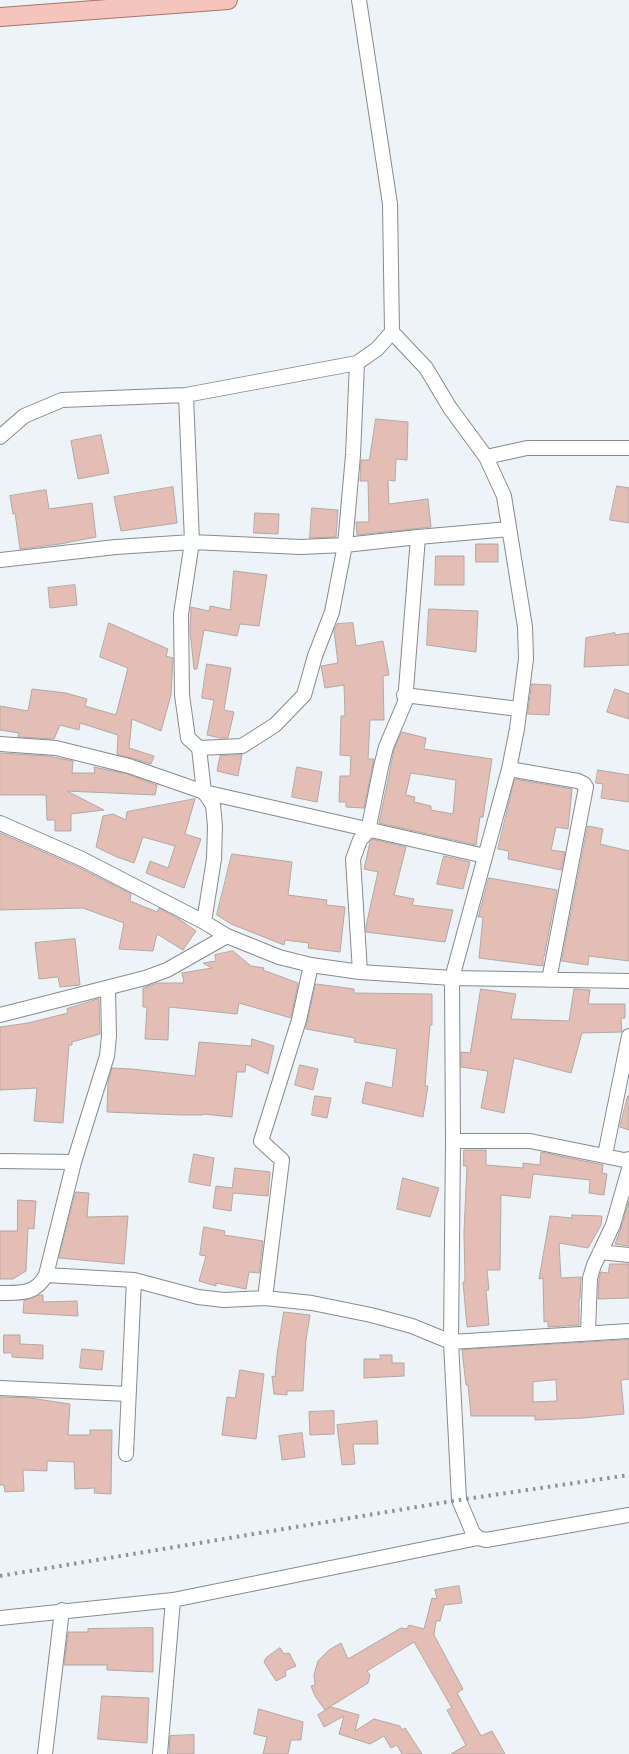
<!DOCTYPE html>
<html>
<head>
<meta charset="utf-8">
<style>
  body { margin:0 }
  canvas { display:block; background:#edf3f7 }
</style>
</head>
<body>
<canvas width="629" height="1754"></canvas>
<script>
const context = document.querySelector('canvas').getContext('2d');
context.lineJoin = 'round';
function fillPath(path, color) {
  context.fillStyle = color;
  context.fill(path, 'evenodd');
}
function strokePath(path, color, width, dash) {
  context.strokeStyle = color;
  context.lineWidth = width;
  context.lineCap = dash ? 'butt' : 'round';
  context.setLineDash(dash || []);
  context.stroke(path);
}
const building = new Path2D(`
  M376,419l32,3 -1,38 -11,-1 -1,22 -7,-1 1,24 39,-5 3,28 -74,8 -1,-13h13l-1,-41h-8l1,-21h8z
  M101,435l8,38 -31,6 -7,-38z
  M617,486l12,2v35l-19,-3z
  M173,487l4,36 -56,8 -7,-34z
  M46,490l3,19 43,-6 4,34 -36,7 -40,5 -5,-36 -2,1 -3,-18z
  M312,508l26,2 -2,27 -26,1z
  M255,513l24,1 -1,20 -24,-1z
  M476,544h22v18h-22z
  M436,556h28v29h-29z
  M234,571l33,4 -8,51 -19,-2 -3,12 -33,-6 -7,39h-3l-4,-38 1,-24 18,4 1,-5 20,4z
  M75,585l2,20 -27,3 -2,-20z
  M429,609l49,2 -2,41 -49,-7z
  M109,623l59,26 -2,7 7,2 -2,37 -10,36 -29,-12 -3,29 25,8 -3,8 -34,-10 1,-19 -38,-12 -1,7 -19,-5 -6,14 -36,-2 1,-4 -19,-3v-24l28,5 4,-22 34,4 21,6 -2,7 31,9 12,-47 -28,-11z
  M353,623l3,23 27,-5 6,34 -6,1 1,44h-14l-2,39h6l-10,49 -18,-1v-5h-7l1,-26h10l1,-20 -11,-1 1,-39h4l-1,-31 -19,3 -4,-22 17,-3 -4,-32 3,-7z
  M615,633v2l14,-2v32l-45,2 2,-29z
  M207,664l24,4 -7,42 10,2 -6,26h-8l-13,-3 7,-35 -12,-2z
  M532,684l19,1 -2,30 -21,-1z
  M615,689l14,5v25l-22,-7z
  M402,732l24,6 -2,11 68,10 -9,58h-3l-4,28 -97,-22 15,-73zM411,773l45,7 -3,34 -22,-4v-4l-17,-4 1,-5 -9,-2z
  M0,753l48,3 25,5 -1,12h23l-1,-6 33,7 30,11 -2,10 -88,-4 37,19 -33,4v17h-16v-11h-8l-1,-25h-46z
  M242,755l-4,21 -21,-5 3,-15z
  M297,767l25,5 -5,30 -25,-5z
  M598,770l31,5v27l-28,-4 2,-14 -7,-1z
  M515,779l57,10 -4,40 -12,-2 -5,23 14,2 -4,18 -53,-11 1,-8 -11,-2z
  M195,799l-10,35 16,5 -17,49 -38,-15 4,-12 18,7 7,-22 -32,-9 -9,26 -17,-6 -21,-10 7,-31 10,-2 13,6 1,-8z
  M588,826l15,3 -3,15 29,7v110l-40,-5 -1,9 -26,-4z
  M0,833l78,34 53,27 -1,7 27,11 2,-4 20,11 17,12 -13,19 -26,-16 -4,17 -34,-2 5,-26 -41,-15 -83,2z
  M372,839l34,8 -12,48 20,4 -2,6 41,5 -8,32 -79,-10v-6l12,-54 -14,-3 6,-27z
  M232,854l60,8 -4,33 39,5 -1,5 19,2 -5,45 -32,-4 1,-5 -24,-3 -1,5 -53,-21 -14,-9z
  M444,856l26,6 -7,27 -26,-5z
  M489,878l68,12 -13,67h-1v9l-64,-8 4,-41h-5l1,-3z
  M75,939l5,46 -20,2 -2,-10 -19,2 -4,-36z
  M233,951l18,15 13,2 -1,2 35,13 -7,35 -52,-15 -2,11 -68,-7 -1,33 -23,-1 2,-32h-4v-19l14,-5h27l-2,-10 30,-5 -9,-5 13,-2 -1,-6z
  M316,984l38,5v4l78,1v31h-2l-5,61h3l-5,31 -61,-14 4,-21 26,6 5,-39 -43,-7 1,-4 -49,-9z
  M481,989l35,5 -5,25 58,2 5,-32 16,1 -2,14h37v14h-4l1,14 -40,1 -11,40 -57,-15 -10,55 -23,-5 7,-37 -27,-4v-15l9,1z
  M99,999l1,35 -28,8v3h-3l-6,78 -29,-2 3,-33 -37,2v-63l28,-4 40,-10 -1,-4z
  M252,1039l22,7 -6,28 -22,-10 -1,8h-8l-5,45 -29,-3v1h-22l-74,-3 1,-30 4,-14 20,1 63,7 4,-34 52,4z
  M300,1065l18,4 -5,21 -18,-5z
  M315,1096l16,2 -4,20 -15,-3z
  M628,1096h1v34l-9,-3z
  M464,1150h22v15l37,3v-5l17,2 1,-13 62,13 -1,8 5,1 -3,21 -15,-2 1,-13 -57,-6 -3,24 -29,-3 -1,75h-13l2,20h-3l3,35 -22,2 -4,-45h2l-1,-50 3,-66h-3z
  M194,1154l20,4 -4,28 -21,-4z
  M235,1168l35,4 -2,24 -35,-3 -2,18 -18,-3 3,-22 16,2z
  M403,1178l36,10 -9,29 -33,-8z
  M76,1192l13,1 -2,24 41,-1 -4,48 -65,-6z
  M18,1200l18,1 -2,28 -6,-1 -2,43 -13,8h-13v-48h17z
  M629,1201v45l-14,-2 6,-16z
  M572,1215l30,1 -1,9 -13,23 -29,-5 2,35 20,-1 -1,22h-1v26l-31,2v-6l-4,1 -1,-44 -4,1 11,-63 22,2z
  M204,1227l21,4 -1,4 39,6 -4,32 -10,-1 -3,17 -30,-6v3l-17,-5 7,-25 -6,-1z
  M610,1264h19v34l-31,1 1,-20 2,-7 7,1z
  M40,1295h3v7l34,-1 1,15 -55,-3 1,-12z
  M284,1312l26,3 -4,25 -3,51h-16v4l-13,-1 -2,-18 3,1 2,-22z
  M4,1335h16v9l23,1v14l-31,-2v-4h-8z
  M629,1340v39l-8,1 3,34 -40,4 -49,2v-4h-64l-3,-31h-2l-4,-35zM556,1380l1,21 -24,1v-20z
  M82,1349l22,2 -2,19 -22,-2z
  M380,1355h12v8h12v13l-40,2v-19h17z
  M240,1370l24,4 -8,65 -34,-4 5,-38 8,1z
  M0,1397l30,1 40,6 -2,31h22v-5h22l-1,64 -17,-1 1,-5 -20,1 -1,-27 -27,-1v10l-24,-1 1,21 -19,1 -1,-7h-4z
  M334,1411v23l-24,1 -1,-23z
  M377,1421l1,23h-25l2,20 -13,1 -5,-40z
  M302,1433l3,24 -23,3 -3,-24z
  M459,1586l3,17 -18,2 -4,16h-4l-2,14 29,54 -6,4 24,43 11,-5 13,23h-54l15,-9 -19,-35 5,-2 -38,-66 -47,29 3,4 -2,8 -43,27 -10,-14 -4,-10 4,-1 -1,-10 4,-14 11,-11 12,-7 7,16 53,-31 6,1 2,-4 15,4 8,-31 5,1 -2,-9z
  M153,1628v44l-46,-2v-5h-43l4,-33h20v-3z
  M280,1648l4,6 5,-1 7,13 -11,5 1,5 -10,5 -12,-19 2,-4z
  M102,1696l47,2 -2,45 -49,-4z
  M331,1707l28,8 -4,16 19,-12 26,7 2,4 3,-2 17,26h-20l-5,-9 -6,3 -7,-12 -14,8 -31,-10 5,-18 -20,11 -6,-12z
  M259,1709l44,13 -2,18h-10l-3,14h-25l4,-17 -13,-3z
  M194,1735v19h-25l1,-18z`);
const minor = new Path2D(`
  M392,332l34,36 24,40 36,49 41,-9h102
  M186,395l6,147 -11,72 1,81 6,43 11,10 43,-2 33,-21 29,-30 11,-39 17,-44 13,-67 8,-90 4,-92 20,-14 15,-17 -2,-128 -31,-204
  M0,437l24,-21 38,-16 124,-5 171,-32
  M486,457l18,39 21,131 1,32 -9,70 -8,40 -57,209 1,163 -2,201 8,158 14,33 5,5 8,2 143,-25
  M0,560l116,-13 76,-5 109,5 44,-2 73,-8 91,-8
  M404,695l115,14
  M0,744l56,4 73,18 75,26 281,64
  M199,748l5,44 9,13 2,21 -1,33 -10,63
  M509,769l69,12 6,3 2,3 -37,193
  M0,823l82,36 122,63 23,14 52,21 32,8 49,7 92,6 177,3
  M360,972l-7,-113 7,-19 8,-9 13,-64 5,-20 19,-45 13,-165
  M0,1015l145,-37 22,-8 60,-34
  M453,1141h77l94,19 5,-1
  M605,1155l24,-119
  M0,1161l74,1
  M600,1252l29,3
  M46,1275l88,5 64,17 26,3 41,-2 47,5 59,12 41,11 39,16 178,-11
  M0,1293c20,0 35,2 46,-18l28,-113 33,-106 2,-20 -1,-47
  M265,1298l17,-138 -21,-19 38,-121 12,-55
  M588,1333l2,-55 4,-13 19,-40 16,-56
  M0,1388l128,6
  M126,1454l8,-174
  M0,1618l173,-18 305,-62
  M45,1754l17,-144
  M160,1754l13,-154`);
const major = new Path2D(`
  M0,17l228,-17`);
const rail = new Path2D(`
  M0,1576l459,-76 170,-25`);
fillPath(building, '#e4bdb4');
strokePath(building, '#b0a9a7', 1);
strokePath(minor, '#878b8f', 16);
strokePath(major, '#a7736a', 20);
strokePath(minor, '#fff', 14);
strokePath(major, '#f5c5bc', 18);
strokePath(rail, '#909497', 4, [2.5, 5]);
</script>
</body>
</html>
